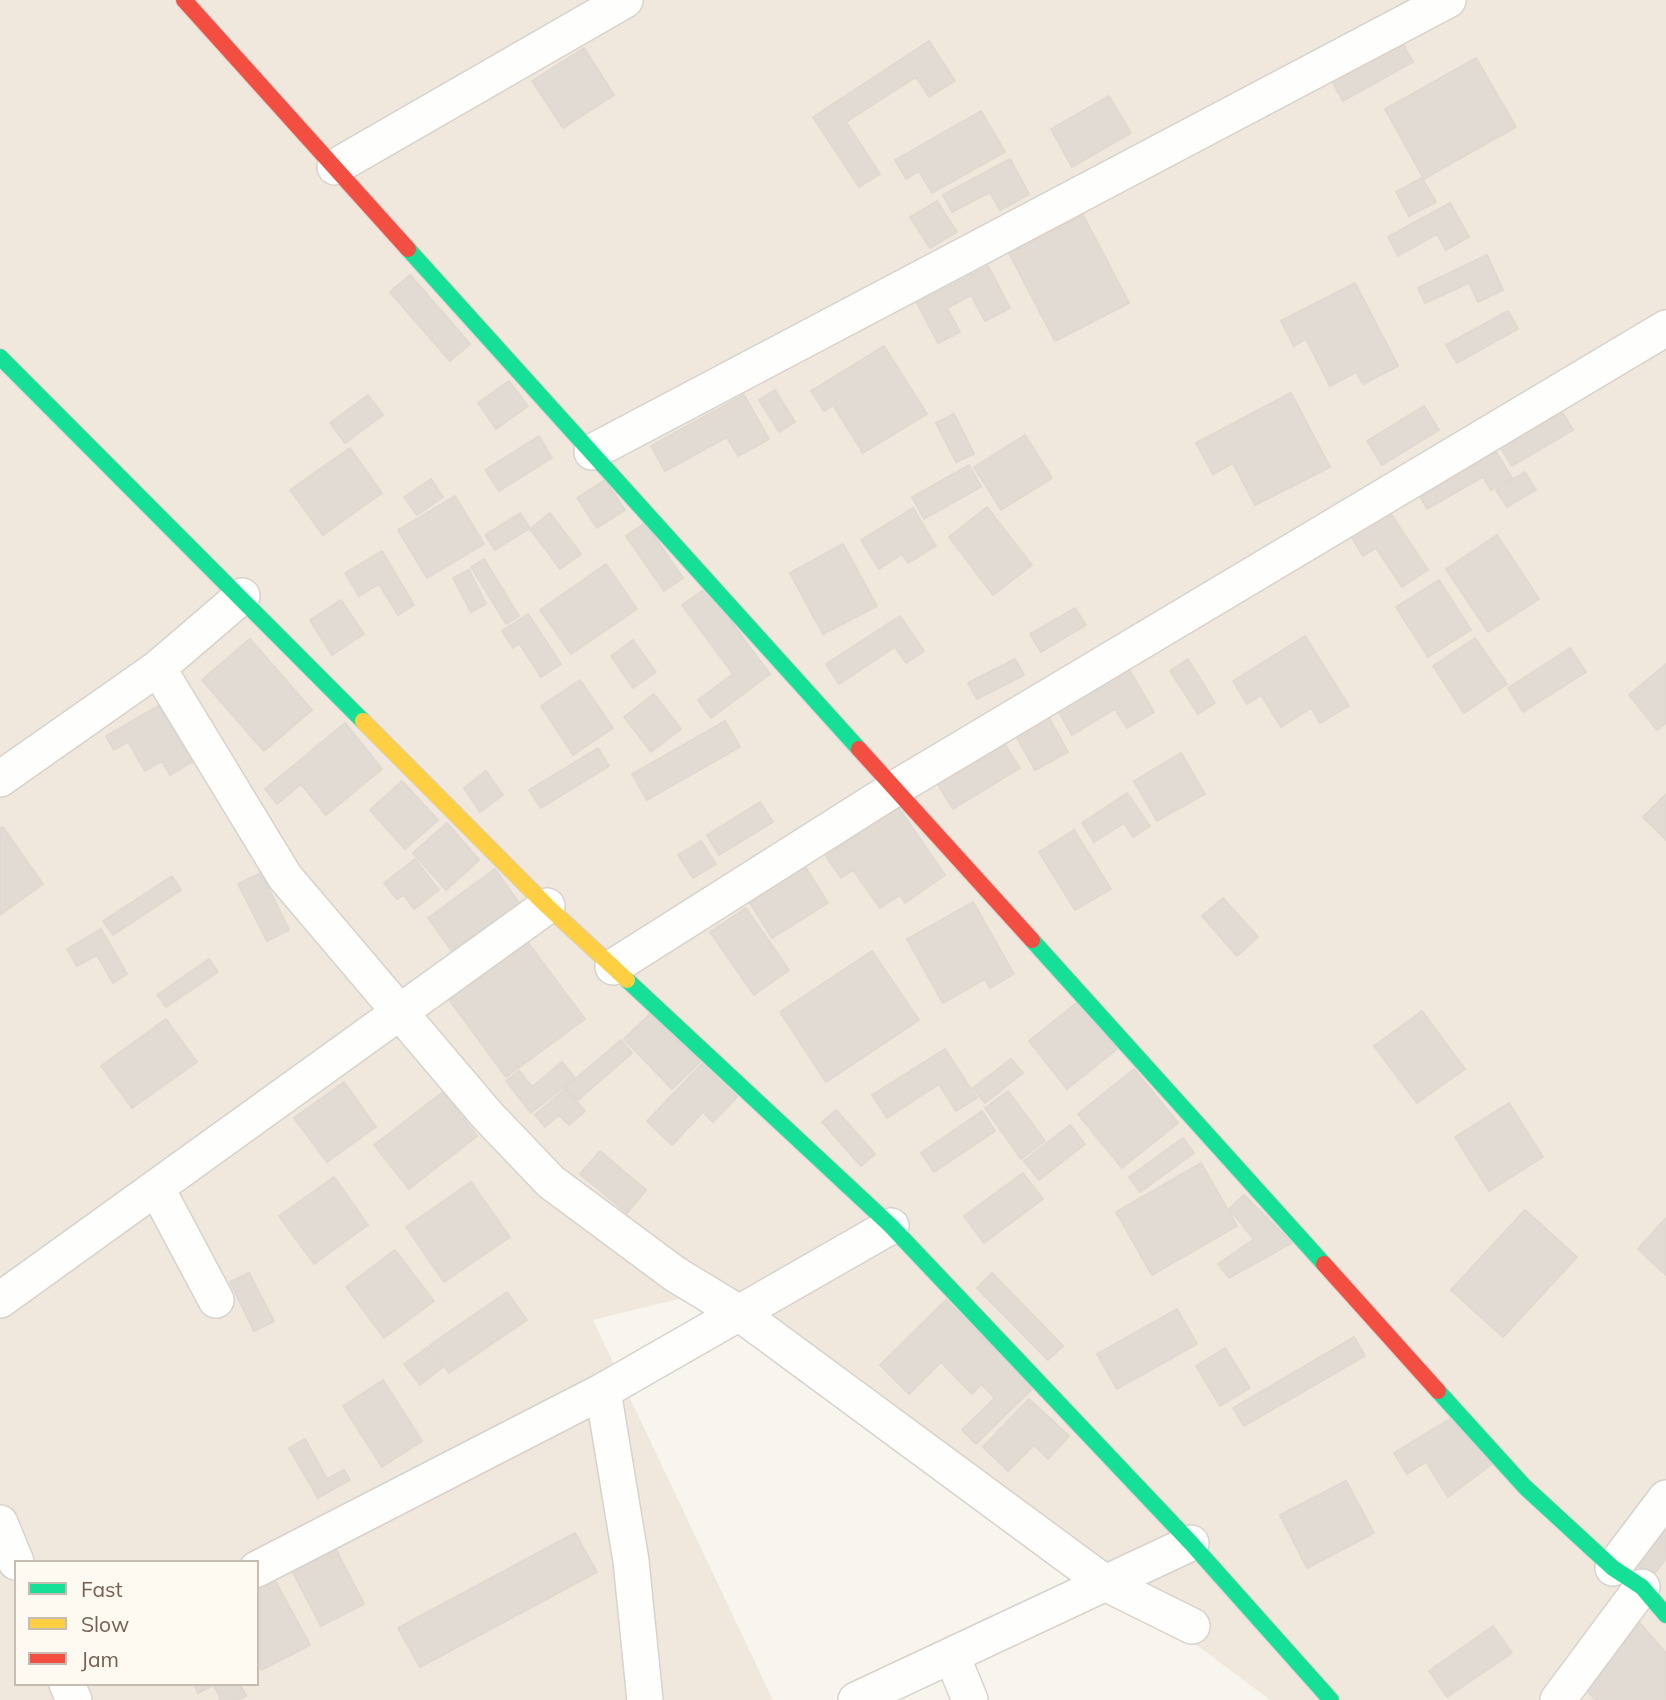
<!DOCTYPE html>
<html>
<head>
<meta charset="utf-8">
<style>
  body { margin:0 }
  #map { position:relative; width:1666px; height:1700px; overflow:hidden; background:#f8f5ee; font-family:Mulish,sans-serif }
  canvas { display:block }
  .legend { position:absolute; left:14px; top:1560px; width:245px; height:126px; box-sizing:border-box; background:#fefaf1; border:2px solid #c7bcb1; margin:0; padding:9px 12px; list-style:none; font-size:21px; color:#755f50 }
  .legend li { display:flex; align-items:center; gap:14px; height:35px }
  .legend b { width:35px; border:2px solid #c7bcb1 }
</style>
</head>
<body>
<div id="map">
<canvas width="1666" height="1700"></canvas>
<ul class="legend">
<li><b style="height:9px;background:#16e098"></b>Fast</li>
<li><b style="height:9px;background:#ffcf43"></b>Slow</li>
<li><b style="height:9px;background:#f24e42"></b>Jam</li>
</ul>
</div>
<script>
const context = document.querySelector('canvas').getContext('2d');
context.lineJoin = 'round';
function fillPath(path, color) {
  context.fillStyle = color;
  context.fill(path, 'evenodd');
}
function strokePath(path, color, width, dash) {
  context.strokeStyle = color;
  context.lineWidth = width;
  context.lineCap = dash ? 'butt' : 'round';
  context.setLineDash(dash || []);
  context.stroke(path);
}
const residential = new Path2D(`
  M0,0h1666v1700h-396l-550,-411 -127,31 180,380h-773zM16,1562h241v122h-241z`);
const building = new Path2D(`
  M1397,33l16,29 -70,39 -16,-29z
  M929,41l26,40 -26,16 -13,-20 -70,45 34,52 -21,13 -46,-70z
  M584,48l30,47 -51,33 -31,-47z
  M1476,58l40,69 -92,52 -39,-70z
  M1109,96l22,37 -59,34 -21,-38z
  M981,111l24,41 -73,41 -13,-22 -13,8 -11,-19z
  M1010,159l19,35 -29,16 -10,-18 -38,20 -9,-17z
  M1422,178l14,24 -27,14 -13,-24z
  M937,201l20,31 -27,16 -20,-31z
  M1450,203l19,34 -23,13 -9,-16 -39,22 -10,-19z
  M1083,215l46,88 -74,38 -46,-88z
  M1487,255l16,35 -25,12 -9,-19 -44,20 -7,-15z
  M988,266l22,42 -25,13 -14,-26 -24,13 13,24 -22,11 -21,-40z
  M410,275l60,69 -20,17 -60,-69z
  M1355,283l43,83 -35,18 -7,-12 -26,14 -24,-47 -12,7 -13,-25z
  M1508,311l10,18 -61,34 -11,-18z
  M884,346l43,68 -64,39 -30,-48 -9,6 -13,-20z
  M509,381l19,25 -32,23 -18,-26z
  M775,390l20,32 -16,10 -20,-32z
  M1291,393l39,74 -75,38 -22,-42 -20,11 -17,-31z
  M368,395l15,20 -38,28 -15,-20z
  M744,395l25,44 -31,17 -11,-19 -62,34 -14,-25z
  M1424,406l15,24 -57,35 -15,-24z
  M1559,407l14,23 -61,36 -14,-23z
  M954,414l20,40 -18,8 -20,-39z
  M1025,435l27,43 -51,32 -27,-43z
  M539,436l13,22 -53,33 -14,-21z
  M1493,447l19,31 -21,12 -8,-13 -56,32 -10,-18z
  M350,448l32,45 -59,42 -33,-45z
  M969,465l12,22 -57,32 -12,-22z
  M1525,472l11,18 -29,17 -11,-17z
  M431,479l12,18 -26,18 -13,-18z
  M605,480l20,30 -28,18 -20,-30z
  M455,496l29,48 -57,34 -29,-48z
  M987,507l45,58 -39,30 -44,-58z
  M913,508l23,38 -28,17 -6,-9 -23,15 -18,-29z
  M1387,508l41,62 -26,17 -26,-39 -13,8 -14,-23z
  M520,513l10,15 -35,22 -10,-15z
  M550,513l31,41 -21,15 -30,-40z
  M645,523l38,55 -19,13 -38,-55z
  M1497,535l42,64 -51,33 -42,-63z
  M843,544l34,62 -54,28 -33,-61z
  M382,551l32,54 -16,10 -19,-31 -20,12 -14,-23z
  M484,559l35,57 -13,8 -35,-57z
  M606,564l31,45 -66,45 -31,-44z
  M469,570l17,34 -15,8 -18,-34z
  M1439,580l32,50 -43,27 -32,-50z
  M706,588l64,86 -59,44 -13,-18 35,-26 -51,-69z
  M341,600l23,34 -32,21 -22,-35z
  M1075,608l11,17 -45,27 -11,-18z
  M528,614l33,50 -20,13 -22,-34 -6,5 -11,-17z
  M900,616l24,35 -18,12 -11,-16 -56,37 -13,-20z
  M1305,636l44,70 -29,17 -9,-15 -30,19 -20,-32 -14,9 -14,-23z
  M1475,638l32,46 -43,29 -31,-47z
  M250,639l62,71 -48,41 -62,-71z
  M633,640l23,32 -23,16 -22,-32z
  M1570,648l16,24 -63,40 -15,-24z
  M1015,659l9,16 -47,24 -9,-16z
  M1188,659l27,44 -17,11 -28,-43z
  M1666,664v59l-9,7 -28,-35z
  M1127,666l27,46 -27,16 -12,-19 -43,26 -16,-28z
  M580,680l33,48 -40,27 -32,-49z
  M654,694l27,35 -30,23 -27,-35z
  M160,705l34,56 -24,14 -8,-14 -17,10 -17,-29 -14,8 -8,-14z
  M1048,716l20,36 -33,18 -20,-36z
  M725,721l15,26 -93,53 -15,-26z
  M345,723l37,46 -56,46 -25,-31 -24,20 -12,-15z
  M1003,742l17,26 -67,41 -16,-26z
  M598,748l11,18 -68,42 -12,-18z
  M1181,753l24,41 -48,27 -23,-40z
  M486,771l17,24 -23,17 -16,-24z
  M402,781l36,39 -33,29 -35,-39z
  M1127,793l23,33 -17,11 -9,-14 -30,19 -12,-19z
  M1666,794v46l-23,-23z
  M760,802l13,20 -54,33 -12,-20z
  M898,807l47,68 -40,28 -5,-8 -20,13 -27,-38 -12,8 -15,-22z
  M447,823l32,37 -33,30 -33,-37z
  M3,827l40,57 -43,31v-86z
  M1074,830l37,59 -36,21 -36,-58z
  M701,841l15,23 -23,14 -15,-23z
  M415,859l24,31 -25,19 -10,-14 -7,4 -13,-16z
  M801,860l27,43 -56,35 -27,-43z
  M495,869l34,48 -67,48 -34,-47z
  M261,873l28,57 -22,11 -29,-57z
  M172,876l9,14 -68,45 -10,-14z
  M1223,898l35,39 -21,19 -35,-40z
  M973,902l41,72 -24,14 -5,-9 -42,24 -36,-64z
  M746,908l43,62 -35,25 -44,-63z
  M101,929l26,45 -14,9 -16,-28 -20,11 -10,-17z
  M526,940l59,79 -79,58 -59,-80z
  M872,951l47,69 -93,62 -46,-70z
  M209,959l9,13 -52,35 -9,-12z
  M1079,1001l38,48 -50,40 -38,-48z
  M1422,1011l43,58 -48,34 -43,-57z
  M651,1013l49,49 -28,27 -48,-50z
  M166,1019l31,43 -65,46 -31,-42z
  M621,1040l11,13 -54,47 -12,-13z
  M945,1049l32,49 -21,13 -17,-27 -52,34 -15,-23z
  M1011,1059l12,14 -38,30 -12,-15z
  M562,1062l13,16 -44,35 -25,-32 13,-10 13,16z
  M702,1064l35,33 -24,25 -10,-10 -31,33 -25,-24z
  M1134,1069l44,54 -56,45 -44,-54z
  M344,1082l32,45 -49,35 -33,-44z
  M565,1089l20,22 -16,14 -10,-10 -14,12 -10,-12z
  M1008,1091l37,50 -24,18 -36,-51z
  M443,1092l34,44 -68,53 -35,-44z
  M1509,1103l34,54 -54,34 -34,-54z
  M836,1110l39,44 -14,12 -39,-44z
  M982,1111l13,20 -61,41 -13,-19z
  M1070,1125l15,19 -46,36 -15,-19z
  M1183,1138l11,15 -54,39 -11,-15z
  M600,1151l46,39 -19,23 -47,-39z
  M1201,1163l36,63 -85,49 -36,-63z
  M1023,1173l20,26 -59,44 -20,-27z
  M334,1177l34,48 -54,39 -35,-48z
  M471,1182l39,55 -66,45 -38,-55z
  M1244,1195l48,48 -63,35 -11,-14 36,-25 -25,-30z
  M1525,1210l52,47 -74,80 -52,-47z
  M1666,1218v57l-28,-26z
  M395,1250l39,51 -50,37 -38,-51z
  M249,1273l25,48 -20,10 -24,-49z
  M992,1273l71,73 -15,14 -71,-72z
  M507,1292l20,28 -78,53 -19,-28z
  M946,1300l87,88 -57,56 -14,-14 33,-32 -14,-14 -9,10 -31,-32 -32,32 -29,-29z
  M1177,1309l20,35 -80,45 -20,-35z
  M1354,1337l11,19 -121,70 -11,-18z
  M428,1347l15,20 -23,18 -16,-21z
  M1225,1348l25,40 -30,18 -24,-40z
  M383,1380l39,61 -40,26 -39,-61z
  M1029,1399l40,37 -21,23 -14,-14 -26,26 -25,-24z
  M1453,1417l39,47 -44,33 -22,-35 -19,12 -13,-21z
  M305,1439l22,40 17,-9 6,10 -32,18 -29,-50z
  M1346,1481l28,52 -67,35 -27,-53z
  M1666,1529v30l-14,17 -15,-11z
  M575,1533l22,39 -177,95 -22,-39z
  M332,1542l32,62 -43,22 -32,-61z
  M272,1575l38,70 -49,25 -4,-7v-80z
  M1638,1621l28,32v47h-70l-10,-10z
  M1493,1626l19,27 -65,44 -18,-26z
  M194,1684h46l6,12 -9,4h-16l-7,-15 -16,8z`);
const street = new Path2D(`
  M335,167l290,-167
  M592,452l856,-452
  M158,668l127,209 202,238 64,67 124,92 64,39 366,270 87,43
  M0,779l158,-111 84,-72
  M613,967l281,-178 772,-461
  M157,1189l59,111
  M0,1300l547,-394
  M603,1391l28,170 14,139
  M0,1523l16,39
  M1613,1568l53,-70
  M257,1569l346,-178 288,-165
  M952,1656l18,44
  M67,1684l7,16
  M856,1700l335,-157
  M1558,1700l84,-113`);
const fast = new Path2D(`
  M408,249l451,500
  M0,357l363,364
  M1032,940l292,324
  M627,980l264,246 300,317 140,157
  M1438,1391l87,96 88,81 29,19 24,28`);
const slow = new Path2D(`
  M363,721l184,185 80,74`);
const jam = new Path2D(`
  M184,0l224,249
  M859,749l173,191
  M1324,1264l114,127`);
fillPath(residential, '#f0e8dd');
fillPath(building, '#e2dbd4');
strokePath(building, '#e0d9d1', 2);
strokePath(street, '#d7d2cc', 38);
strokePath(fast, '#d8d2cc', 18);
strokePath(slow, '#d8d2cc', 18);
strokePath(jam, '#d8d2cc', 18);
strokePath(street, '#fefefc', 35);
strokePath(fast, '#16e098', 16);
strokePath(slow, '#ffcf43', 16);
strokePath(jam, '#f24e42', 16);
</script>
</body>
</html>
